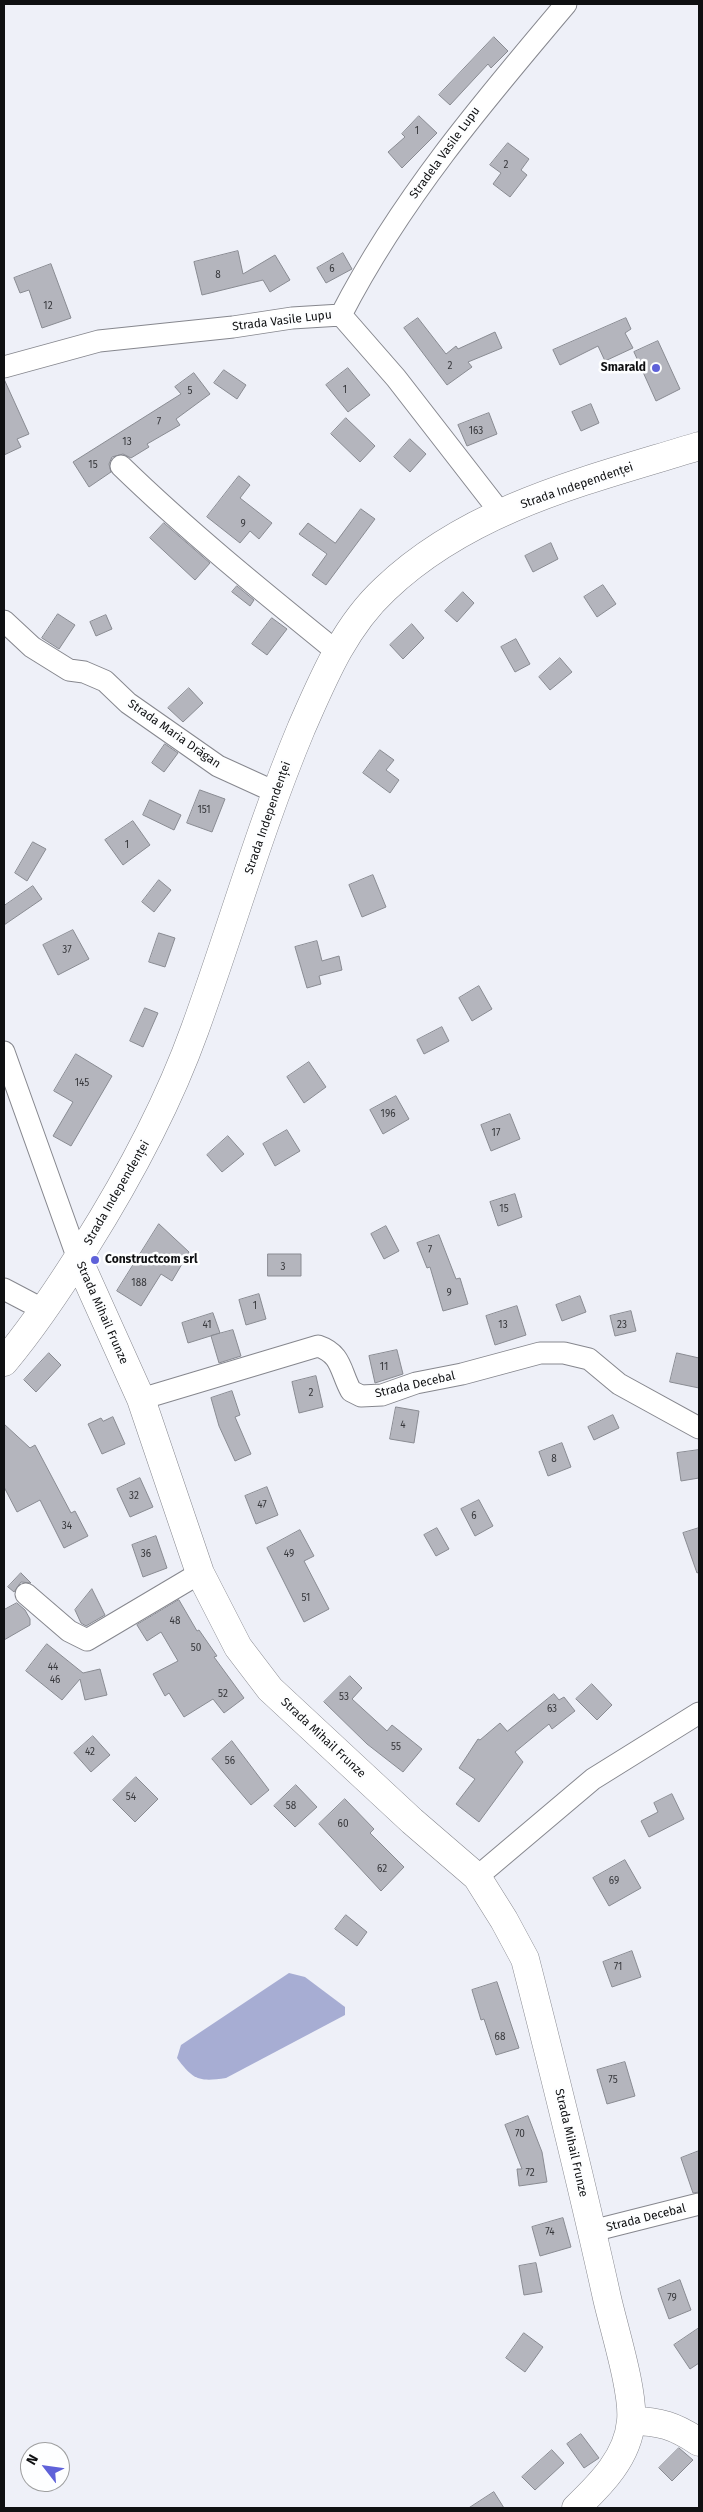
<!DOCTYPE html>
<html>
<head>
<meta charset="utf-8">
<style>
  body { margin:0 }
  #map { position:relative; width:703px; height:2512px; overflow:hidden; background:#eef0f8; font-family:"Fira Sans",sans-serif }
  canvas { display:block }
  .frame { position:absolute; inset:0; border:5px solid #0f1012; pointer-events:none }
  .north { position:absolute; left:20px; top:2442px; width:50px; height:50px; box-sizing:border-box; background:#fdfeff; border:1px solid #9e9fa0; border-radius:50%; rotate:300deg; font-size:14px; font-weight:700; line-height:20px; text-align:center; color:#0f1012 }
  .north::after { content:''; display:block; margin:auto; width:18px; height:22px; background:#5e61d9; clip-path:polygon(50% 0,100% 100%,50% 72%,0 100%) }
</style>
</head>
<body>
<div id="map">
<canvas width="703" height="2512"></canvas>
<div class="frame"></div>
<div class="north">N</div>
</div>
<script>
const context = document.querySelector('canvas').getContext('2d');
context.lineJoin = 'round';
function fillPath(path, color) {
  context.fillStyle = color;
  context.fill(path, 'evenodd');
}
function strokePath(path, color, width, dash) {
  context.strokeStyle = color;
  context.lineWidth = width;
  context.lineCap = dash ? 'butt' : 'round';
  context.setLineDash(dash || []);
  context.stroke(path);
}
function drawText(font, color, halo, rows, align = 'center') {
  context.font = font + ' "Fira Sans",sans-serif';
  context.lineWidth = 5;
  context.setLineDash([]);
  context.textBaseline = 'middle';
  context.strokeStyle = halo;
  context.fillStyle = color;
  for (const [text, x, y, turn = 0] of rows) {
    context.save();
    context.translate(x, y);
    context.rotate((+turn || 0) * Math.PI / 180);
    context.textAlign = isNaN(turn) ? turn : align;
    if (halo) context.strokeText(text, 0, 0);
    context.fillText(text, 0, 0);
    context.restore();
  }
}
const water = new Path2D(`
  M289,1973l16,4 40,30v8l-119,63c-27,4 -33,2 -49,-20l4,-13z`);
const building = new Path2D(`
  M494,37l14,14 -17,17 -3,-4 -38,41 -11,-10z
  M419,116l18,17 -35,35 -14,-16 17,-15 -3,-3z
  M508,143l21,16 -8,11 6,5 -17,22 -17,-13 8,-11 -11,-8z
  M238,251l5,23 32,-19 15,25 -20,12 -7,-12 -61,15 -8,-33z
  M343,253l9,16 -26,14 -9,-15z
  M51,264l20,54 -29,10 -13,-38 -9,3 -6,-15z
  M418,318l28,36 10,-8 2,3 37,-17 7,16 -34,14 4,5 -25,18 -43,-57z
  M626,318l5,11 -6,4 8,15 -28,13 -7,-15 -38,19 -7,-15z
  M658,341l22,48 -24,12 -22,-49z
  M348,368l22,27 -22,17 -22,-27z
  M224,370l22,15 -9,14 -23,-16z
  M194,373l16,21 -34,25 4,6 -33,19 2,3 -18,11 -8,-4 -11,3 -3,7 2,8 -22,15 -16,-25 108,-68 -6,-7z
  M4,379l25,55 -12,5 4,8 -17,8z
  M591,404l8,19 -18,8 -9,-19z
  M489,413l8,21 -30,12 -9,-21z
  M346,418l29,28 -15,16 -29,-28z
  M410,439l16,15 -16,18 -16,-15z
  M239,476l11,9 -10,13 32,25 -13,16 -9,-8 -10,12 -33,-26z
  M361,509l14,10 -49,66 -14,-10 15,-21 -28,-20 9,-11 27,20z
  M164,523l46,40 -15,17 -45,-42z
  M551,543l7,16 -25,13 -8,-16z
  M603,585l13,19 -19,13 -13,-20z
  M237,586l17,14 -4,6 -18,-14z
  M463,592l11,11 -17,19 -12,-11z
  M58,614l17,11 -16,24 -17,-11z
  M106,615l6,14 -16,7 -6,-14z
  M272,618l15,11 -20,26 -15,-11z
  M412,624l12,14 -21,21 -13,-14z
  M516,639l14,25 -15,8 -14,-25z
  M560,658l12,14 -22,18 -11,-13z
  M189,688l14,15 -20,19 -15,-14z
  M165,744l13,9 -14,19 -12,-9z
  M380,750l14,10 -8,10 13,10 -9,13 -27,-20z
  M200,790l25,9 -13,33 -25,-9z
  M150,800l31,15 -7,15 -31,-15z
  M133,821l17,24 -27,20 -18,-25z
  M33,842l13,7 -19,32 -12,-8z
  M373,875l13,32 -24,10 -13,-32z
  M159,880l12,10 -17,22 -12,-10z
  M33,886l9,13 -38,26v-19z
  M73,930l16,29 -31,16 -15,-30z
  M159,933l16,5 -10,29 -16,-5z
  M317,941l5,20 17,-5 3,14 -23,6 2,8 -14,4 -12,-41z
  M479,986l13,23 -20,12 -13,-23z
  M145,1008l13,5 -15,34 -13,-6z
  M442,1027l7,14 -25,13 -7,-14z
  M76,1054l36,22 -41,70 -18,-10 20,-34 -19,-11z
  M309,1062l17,25 -22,16 -17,-26z
  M396,1096l13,23 -26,15 -13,-24z
  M510,1114l10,25 -29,12 -10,-26z
  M287,1130l13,21 -25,15 -12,-22z
  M228,1136l16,18 -22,18 -15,-17z
  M515,1194l7,23 -24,9 -8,-24z
  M159,1224l30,28 -17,29 -11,-7 -20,32 -24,-15z
  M386,1226l13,25 -15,8 -13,-25z
  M439,1235l17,44 4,-1 8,26 -25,7 -13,-44 -3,1 -10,-25z
  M268,1254h33v22h-33z
  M259,1294l7,25 -20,6 -7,-25z
  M580,1296l6,16 -24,9 -6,-16z
  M517,1306l9,29 -31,10 -9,-29z
  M631,1311l5,20 -21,5 -5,-20z
  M213,1313l7,20 -32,10 -6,-20z
  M233,1330l8,26 -22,7 -8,-27z
  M397,1350l6,24 -28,9 -6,-27z
  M49,1353l12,12 -25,27 -12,-12z
  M677,1353l22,5v30l-29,-6z
  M316,1376l7,31 -24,6 -7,-31z
  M232,1391l8,24 -5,2 16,37 -16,7 -16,-35 -8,-28z
  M396,1407l23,4 -5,32 -24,-4z
  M613,1415l6,13 -25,12 -6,-13z
  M113,1417l12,27 -23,10 -14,-30 13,-6 2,3z
  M4,1424l26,24 5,-3 36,68 4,-2 13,25 -24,12 -24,-48 -23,12 -13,-25z
  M562,1443l9,24 -23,9 -9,-24z
  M699,1450v28l-18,3 -4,-28z
  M140,1478l13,29 -23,10 -13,-28z
  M267,1487l11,28 -22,9 -11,-28z
  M479,1500l14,26 -18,10 -14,-27z
  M437,1528l12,21 -13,7 -12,-21z
  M699,1528v44l-2,1 -14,-40z
  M300,1530l14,26 -10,5 25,48 -25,13 -37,-74z
  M156,1536l11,32 -24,9 -11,-32z
  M21,1573l10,10 -10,-1 -7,10 -6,-5z
  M92,1589l13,26 -19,11 -5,-3 -6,-13z
  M179,1600l18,31 2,-1 18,26 -3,1 30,41 -20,15 -11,-14 -29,18 -15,-24 -4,3 -12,-22 25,-13 -17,-29 -14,9 -10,-16z
  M17,1603l8,7 5,9v6l-26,15v-30z
  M47,1644l36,29 17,-4 7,26 -22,5 -5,-21 -18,21 -36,-29z
  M350,1676l12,12 -10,11 35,32 5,-6 30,24 -19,23 -36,-28 -43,-42z
  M592,1684l20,21 -15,15 -21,-21z
  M554,1694l5,6 5,-3 11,14 -23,18 -3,-5 -34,28 8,10 -44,60 -23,-18 19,-25 -16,-11 19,-29 2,1 20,-17 7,8z
  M93,1736l17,19 -19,17 -17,-19z
  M232,1741l37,49 -18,15 -39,-46z
  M136,1777l22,22 -23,23 -22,-22z
  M296,1785l21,22 -22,20 -21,-21z
  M672,1794l12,25 -35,18 -8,-16 17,-9 -4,-9z
  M345,1799l29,30 -4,4 34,34 -23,24 -62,-67z
  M625,1860l16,28 -32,18 -16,-28z
  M346,1915l21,17 -10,14 -22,-17z
  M632,1951l9,26 -29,10 -9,-25z
  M497,1982l22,66 -23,7 -12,-36 -3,1 -9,-30z
  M625,2062l10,34 -28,8 -10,-34z
  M528,2116l14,36 5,30 -28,4 -2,-17h5l-17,-44z
  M699,2151v41l-6,1 -12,-35z
  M563,2218l8,29 -31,9 -8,-29z
  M536,2263l6,29 -18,3 -5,-29z
  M680,2280l11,30 -22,9 -11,-30z
  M699,2328v35l-9,6 -16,-24z
  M524,2333l19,14 -18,25 -19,-14z
  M581,2434l18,24 -15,10 -17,-24z
  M679,2448l14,12 -21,21 -13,-13z
  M552,2450l12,13 -29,27 -13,-13z
  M494,2492l10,16h-35z`);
const street = new Path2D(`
  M341,315c59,-115 142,-213 225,-311
  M4,367l95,-26 134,-14 59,-9 49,-3 55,63 104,134
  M121,466c68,66 141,125 215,185
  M4,621l28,26 37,23 15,2 21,9 23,22 90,63 57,26
  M4,1052l74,207
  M4,1289l40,21
  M141,1399l177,-53c24,8 22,25 33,45l10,5 21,-1 34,-12 46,-9 78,-21h24l25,6 30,25 80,44
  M26,1594l43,37 18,9 113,-67
  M477,1877l116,-98 106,-66
  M592,2231l107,-27`);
const secondary = new Path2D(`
  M78,1259l63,140 59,174 38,74 32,42 142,132 65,56 27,43 21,39c29,113 57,226 82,339 7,31 27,94 24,123 -3,36 -30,63 -55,87
  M4,1362c30,-36 56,-75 81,-115 44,-70 82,-140 110,-218 36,-99 65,-202 106,-300 22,-50 43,-102 84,-140 86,-82 204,-109 314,-143
  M631,2421c29,0 44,5 68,21`);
const markers = [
  [656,368,5,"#5e61d9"],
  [95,1260,5,"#5e61d9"]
];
const numberNames = [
  ["1",417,131],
  ["2",506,165],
  ["6",332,269],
  ["8",218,275],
  ["12",48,306],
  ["2",450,366],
  ["1",345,390],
  ["5",190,391],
  ["7",159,422],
  ["163",476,431],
  ["13",127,442],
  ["15",93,465],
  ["9",243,524],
  ["151",204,810],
  ["1",127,845],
  ["37",67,950],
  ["145",82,1083],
  ["196",388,1114],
  ["17",496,1133],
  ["15",504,1209],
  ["7",430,1250],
  ["3",283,1267],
  ["188",139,1283],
  ["9",449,1293],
  ["1",255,1306],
  ["41",207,1325],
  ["13",503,1325],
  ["23",622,1325],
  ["11",384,1367],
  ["2",311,1393],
  ["4",403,1425],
  ["8",554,1459],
  ["32",134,1496],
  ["47",262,1505],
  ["6",474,1516],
  ["34",67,1526],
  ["36",146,1554],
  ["49",289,1554],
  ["51",306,1598],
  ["48",175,1621],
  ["50",196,1648],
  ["44",53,1667],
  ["46",55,1680],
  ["52",223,1694],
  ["53",344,1697],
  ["63",552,1709],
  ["55",396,1747],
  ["42",90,1752],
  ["56",230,1761],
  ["54",131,1797],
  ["58",291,1806],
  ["60",343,1824],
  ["62",382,1869],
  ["69",614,1881],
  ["71",618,1967],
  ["68",500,2037],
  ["75",613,2080],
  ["70",520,2134],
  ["72",530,2173],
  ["74",550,2232],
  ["79",672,2298]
];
const streetNames = [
  ["Stradela Vasile Lupu",445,153,-54],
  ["Strada Vasile Lupu",282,321,-7],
  ["Strada Independenței",577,486,-19],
  ["Strada Maria Drăgan",174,734,35],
  ["Strada Independenței",268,818,-71],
  ["Strada Independenței",117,1193,-60],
  ["Strada Mihail Frunze",102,1313,66],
  ["Strada Decebal",415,1385,-13],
  ["Strada Mihail Frunze",323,1738,43],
  ["Strada Mihail Frunze",571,2143,77],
  ["Strada Decebal",646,2218,-14]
];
const poiNames = [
  ["Smarald",646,368],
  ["Constructcom srl",105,1260,"left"]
];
fillPath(water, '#a7add3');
fillPath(building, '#b4b5bd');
strokePath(building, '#898b92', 1);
strokePath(street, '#86878e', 23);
strokePath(secondary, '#86878e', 29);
strokePath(street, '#fff', 21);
strokePath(secondary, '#fff', 28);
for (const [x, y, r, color] of markers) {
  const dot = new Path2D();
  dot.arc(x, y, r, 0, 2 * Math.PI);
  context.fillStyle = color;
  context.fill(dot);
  strokePath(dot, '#fdfeff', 2);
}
drawText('10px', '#38393d', null, numberNames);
drawText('12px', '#0f1012', '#fdfeff', streetNames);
drawText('bold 12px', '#0f1012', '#fdfeff', poiNames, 'right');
</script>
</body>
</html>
